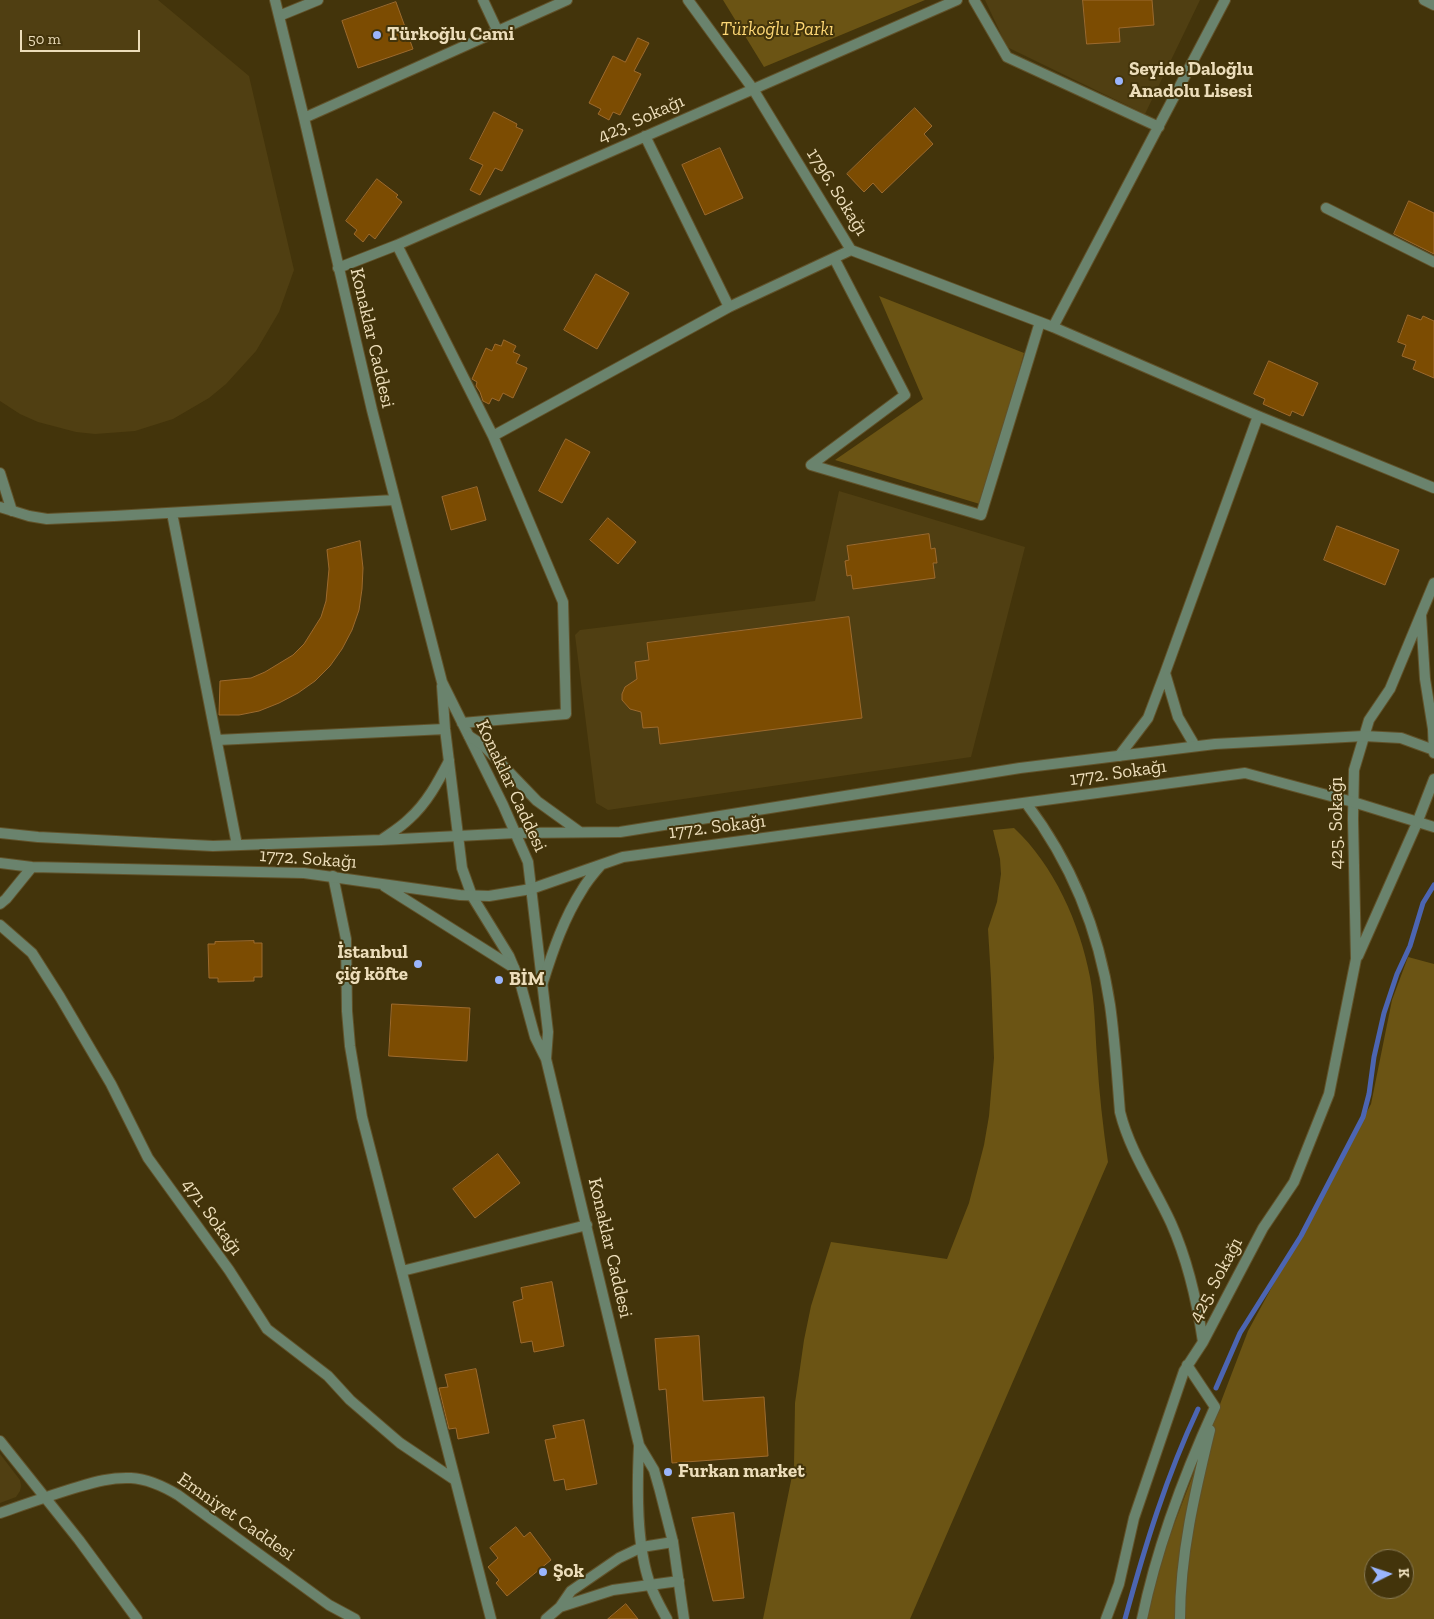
<!DOCTYPE html>
<html>
<head>
<meta charset="utf-8">
<style>
  body { margin:0 }
  #map { position:relative; width:1434px; height:1619px; overflow:hidden; background:#43340b; font-family:"Zilla Slab",serif }
  canvas { display:block }
  .north { position:absolute; left:1364px; top:1549px; width:50px; height:50px; box-sizing:border-box; background:#43340b; border:1px solid #877851; border-radius:50%; rotate:86deg; font-size:14px; font-weight:700; line-height:20px; text-align:center; color:#ecddba }
  .north::after { content:''; display:block; margin:auto; width:18px; height:22px; background:#9ab5fd; clip-path:polygon(50% 0,100% 100%,50% 72%,0 100%) }
  .scale { position:absolute; left:20px; top:30px; width:120px; height:22px; box-sizing:border-box; border:2px solid #ecddba; border-top:0; padding-left:6px; font-size:15px; line-height:18px; white-space:nowrap; color:#ecddba; -webkit-text-stroke:4px #43340b; paint-order:stroke }
</style>
</head>
<body>
<div id="map">
<canvas width="1434" height="1619"></canvas>
<div class="north">K</div>
<div class="scale">50 m</div>
</div>
<script>
const context = document.querySelector('canvas').getContext('2d');
context.lineJoin = 'round';
function fillPath(path, color) {
  context.fillStyle = color;
  context.fill(path, 'evenodd');
}
function strokePath(path, color, width, dash) {
  context.strokeStyle = color;
  context.lineWidth = width;
  context.lineCap = dash ? 'butt' : 'round';
  context.setLineDash(dash || []);
  context.stroke(path);
}
function drawText(font, color, halo, rows, align = 'center') {
  context.font = font + ' "Zilla Slab",serif';
  context.lineWidth = 4;
  context.setLineDash([]);
  context.textBaseline = 'middle';
  context.strokeStyle = halo;
  context.fillStyle = color;
  for (const [text, x, y, turn = 0] of rows) {
    context.save();
    context.translate(x, y);
    context.rotate((+turn || 0) * Math.PI / 180);
    context.textAlign = isNaN(turn) ? turn : align;
    if (halo) context.strokeText(text, 0, 0);
    context.fillText(text, 0, 0);
    context.restore();
  }
}
const built = new Path2D(`
  M0,0h158l91,76 45,194 -15,42 -23,39 -30,33 -17,14 -36,21 -38,12 -40,3 -19,-2 -38,-10 -18,-8 -20,-13z
  M985,0h215l-55,114 -138,-67z
  M839,491l186,56 -54,210 -363,53 -12,-7 -21,-168 5,-5 235,-29z
  M0,1454l20,26 1,6 -1,5 -4,6 -16,6z`);
const green = new Path2D(`
  M723,0h202l-161,67z
  M879,296l145,57 -41,152 -148,-45 88,-61z
  M1014,828c40,37 66,96 76,149 5,26 5,53 7,80 2,35 6,70 11,105l-198,457h-147l31,-153 1,-63 9,-63 7,-34 20,-64 116,17 22,-56 15,-58 5,-29 5,-58 -3,-79 -3,-50 9,-27 4,-28 -1,-15 -7,-29z
  M1408,957l26,7v655h-290l13,-50 91,-238 123,-227 21,-104zM1374,1559h30v30h-30z`);
const stream = new Path2D(`
  M1216,1388l24,-55 61,-97 62,-119 6,-23 5,-37 10,-44 13,-39 13,-28 13,-43 11,-18
  M1125,1619c20,-73 41,-142 73,-210`);
const building = new Path2D(`
  M1083,0h69l2,25 -35,3 1,14 -33,2z
  M396,2l17,47 -55,19 -16,-47z
  M638,38l11,5 -15,28 7,3 -21,41 -7,-3 -4,8 -11,-6 3,-5 -12,-6 24,-47 12,6z
  M915,108l17,18 -8,8 9,10 -51,49 -9,-10 -9,9 -17,-18z
  M494,112l23,12 -1,3 7,3 -21,41 -7,-3 -15,27 -10,-5 13,-25 -13,-6z
  M720,148l23,50 -38,17 -23,-50z
  M377,179l21,16 -2,2 6,5 -27,37 -6,-5 -6,8 -9,-8 3,-4 -11,-9z
  M1409,201l25,12v41l-40,-20z
  M596,274l33,19 -32,56 -33,-19z
  M1408,315l13,5 2,-4 11,5v57l-21,-9 3,-8 -14,-5 4,-11 -8,-3z
  M504,340l12,6 -3,6 7,3 -4,8 11,5 -14,30 -10,-5 -4,8 -7,-3 -3,6 -6,-3 -3,-9 -4,-6 1,-4 -5,-3 14,-31 6,3 3,-7 6,2z
  M1269,361l49,22 -15,33 -11,-5 -2,5 -27,-12 2,-5 -11,-5z
  M566,439l24,13 -28,51 -23,-12z
  M477,487l9,33 -35,10 -9,-33z
  M608,518l28,24 -18,22 -28,-24z
  M1337,526l62,24 -14,35 -61,-25z
  M929,534l2,15 4,-1 2,15h-4l2,15 -82,11 -2,-14 -4,1 -2,-15 4,-1 -2,-14z
  M360,541l3,27 -1,21 -3,21 -7,20 -10,19 -12,17 -15,15 -17,12 -19,10 -20,8 -20,4h-20l1,-34 31,-3 14,-6 28,-17 11,-11 17,-27 5,-16 3,-32 -2,-19z
  M849,617l13,101 -202,26 -2,-17 -15,1 -2,-16 -11,-3 -8,-9v-6l3,-7 12,-8 -2,-17 14,-2 -2,-17z
  M254,941v2h8v34h-8v4l-36,1v-4h-9l-1,-34h7v-2z
  M392,1004l78,4 -3,53 -78,-5z
  M498,1154l22,29 -45,35 -22,-29z
  M552,1282l12,64 -30,6 -2,-11 -11,2 -8,-41 10,-3 -2,-11z
  M699,1336l4,65 61,-4 4,59 -96,7 -6,-74 -7,1 -4,-51z
  M476,1369l13,64 -31,6 -2,-11 -7,1 -10,-41 9,-1 -3,-12z
  M584,1420l13,64 -31,6 -2,-11 -10,2 -9,-41 11,-2 -3,-12z
  M734,1513l10,85 -31,3 -21,-83z
  M516,1527l8,10 6,-5 21,28 -44,36 -11,-13 3,-3 -11,-13 10,-9 -8,-10z
  M626,1604l12,15h-30z`);
const minor = new Path2D(`
  M275,0l29,118 68,292 70,272 61,123 25,57 20,170 -2,27
  M483,0l15,32
  M688,0l65,89 98,161 202,77 205,89 176,72
  M974,0l33,57 152,70
  M1424,0l10,5
  M279,16l39,-16
  M304,118l263,-118
  M645,136l84,171
  M1326,208l108,54
  M397,245l96,191 70,166 3,112 -104,9
  M834,258l71,137 -94,70 170,50 59,-193
  M338,268l59,-23 560,-245
  M1053,327l172,-327
  M493,436l236,-129 122,-57
  M0,473l12,38
  M0,507l29,9 18,3 67,-3 280,-16
  M172,513l65,332
  M1421,615l4,64 8,50 1,24
  M1165,673l13,44 17,29
  M442,686l3,43 17,139 10,28 37,60 11,26 15,55 11,22 93,386 15,25 6,21 13,51 11,77
  M217,740l228,-11
  M1119,756l29,-38 17,-45 93,-257
  M1026,803c45,59 73,129 84,202 5,35 7,71 10,107 10,40 34,74 51,111 17,38 26,78 32,119
  M333,876l13,63 1,72 3,35 12,71 129,502
  M0,925l32,28 28,44 51,87 37,74 81,112 38,59 61,47 22,24 50,43 55,37
  M1358,956l59,-133 17,-44
  M402,1271l185,-46
  M0,1441l79,99 58,79
  M639,1446c-2,42 -3,99 11,138 4,12 11,24 17,35
  M0,1513c26,-9 51,-18 78,-26 17,-5 34,-10 53,-9 17,1 32,8 47,17l151,110 26,14
  M1106,1619l13,-35 15,-66 50,-147 19,-29 60,-114 31,-46 35,-88 27,-135 -3,-140 1,-49 15,-50 21,-31 44,-106
  M1142,1619c15,-73 42,-144 73,-212l-28,-42
  M1180,1619c0,-65 15,-127 30,-189`);
const tertiary = new Path2D(`
  M469,736l14,9 54,56 43,31
  M0,833l38,4 175,9 168,-6 135,-7 104,-1 400,-64 195,-24 149,-8 37,2 33,12
  M381,840c10,-7 20,-13 28,-21 18,-16 29,-37 40,-58
  M0,863l32,4 272,6 156,22 29,1 42,-7 92,-32 622,-84 108,29 81,25
  M384,886l130,82
  M0,904l6,-5 26,-32
  M543,982c10,-32 21,-64 39,-92 5,-9 12,-17 19,-25
  M560,1607l53,-17 66,-9
  M546,1619l14,-12 11,-16 48,-33 23,-11 31,-5`);
const markers = [
  [377,35,5,"#9ab5fd"],
  [1119,81,5,"#9ab5fd"],
  [418,964,5,"#9ab5fd"],
  [499,980,5,"#9ab5fd"],
  [668,1472,5,"#9ab5fd"],
  [543,1572,5,"#9ab5fd"]
];
const parkNames = [
  ["Türkoğlu Parkı",777,30]
];
const poiNames = [
  ["Türkoğlu Cami",387,35],
  ["Seyide Daloğlu",1129,70],
  ["Anadolu Lisesi",1129,92],
  ["İstanbul",408,953,"right"],
  ["çiğ köfte",408,975,"right"],
  ["BİM",509,980],
  ["Furkan market",678,1472],
  ["Şok",553,1572]
];
const streetNames = [
  ["423. Sokağı",641,119,-24],
  ["1796. Sokağı",837,192,58],
  ["Konaklar Caddesi",372,338,77],
  ["1772. Sokağı",1118,773,-8],
  ["Konaklar Caddesi",511,786,65],
  ["425. Sokağı",1337,823,-90],
  ["1772. Sokağı",717,827,-7],
  ["1772. Sokağı",308,859,4],
  ["471. Sokağı",212,1217,54],
  ["Konaklar Caddesi",610,1248,77],
  ["425. Sokağı",1216,1280,-62],
  ["Emniyet Caddesi",236,1517,35]
];
fillPath(built, '#503f12');
fillPath(green, '#6b5414');
strokePath(stream, '#4c65b2', 5);
fillPath(building, '#7c4c02');
strokePath(building, '#9c6a2e', 1);
strokePath(minor, '#61522a', 12);
strokePath(tertiary, '#61522a', 12);
strokePath(minor, '#6a836d', 10);
strokePath(tertiary, '#6a836d', 10);
for (const [x, y, r, color] of markers) {
  const dot = new Path2D();
  dot.arc(x, y, r, 0, 2 * Math.PI);
  context.fillStyle = color;
  context.fill(dot);
  strokePath(dot, '#43340b', 2);
}
drawText('italic 19px', '#fdd775', '#43340b', parkNames);
drawText('bold 19px', '#ecddba', '#43340b', poiNames, 'left');
drawText('19px', '#ecddba', '#43340b', streetNames);
</script>
</body>
</html>
